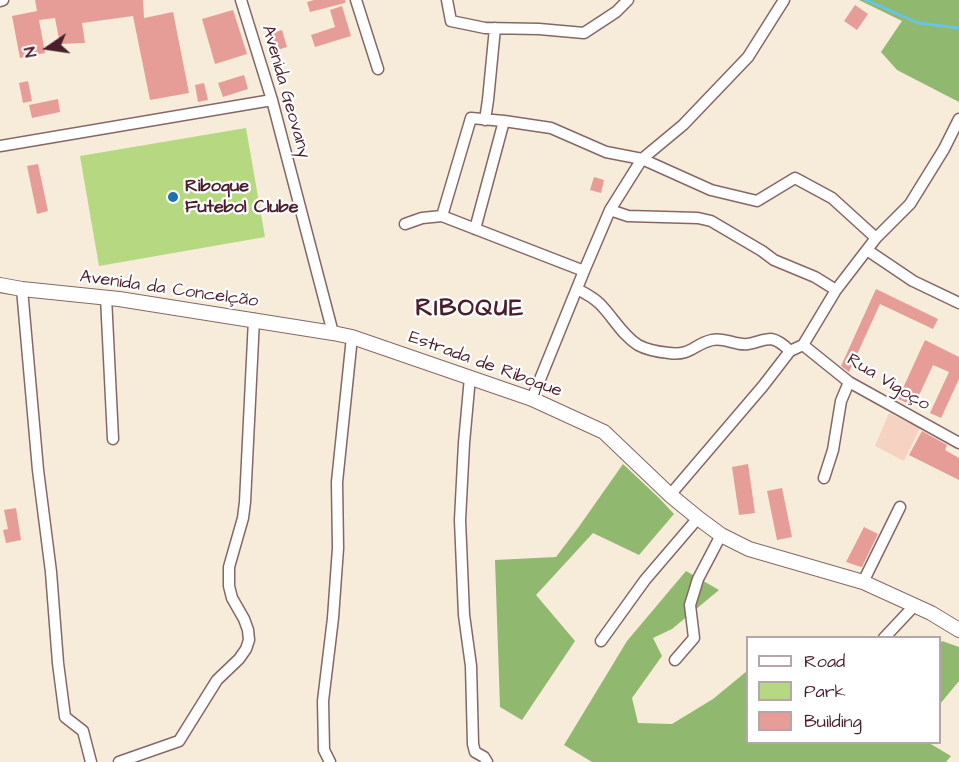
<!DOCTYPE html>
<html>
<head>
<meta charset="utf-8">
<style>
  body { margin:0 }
  #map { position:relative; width:959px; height:762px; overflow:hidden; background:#f6ecd9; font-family:"Architects Daughter",sans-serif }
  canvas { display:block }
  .legend { position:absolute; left:746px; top:636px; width:195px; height:108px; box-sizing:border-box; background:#fff; border:2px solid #b7a5aa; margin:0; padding:8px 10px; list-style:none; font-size:18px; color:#4a1f2b }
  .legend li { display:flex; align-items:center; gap:12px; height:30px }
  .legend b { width:30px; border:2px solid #b7a5aa }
  .north { position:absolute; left:18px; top:18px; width:60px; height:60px; -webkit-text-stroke:4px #fff; paint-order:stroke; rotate:257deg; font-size:16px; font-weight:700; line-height:24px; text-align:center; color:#4a1f2b }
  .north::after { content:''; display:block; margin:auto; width:21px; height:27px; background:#4a1f2b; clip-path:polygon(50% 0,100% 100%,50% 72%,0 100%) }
</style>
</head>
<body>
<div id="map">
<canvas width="959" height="762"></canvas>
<ul class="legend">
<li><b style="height:8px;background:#fff"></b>Road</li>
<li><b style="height:16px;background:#b6d880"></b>Park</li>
<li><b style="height:16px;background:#e79d97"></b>Building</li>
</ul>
<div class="north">N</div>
</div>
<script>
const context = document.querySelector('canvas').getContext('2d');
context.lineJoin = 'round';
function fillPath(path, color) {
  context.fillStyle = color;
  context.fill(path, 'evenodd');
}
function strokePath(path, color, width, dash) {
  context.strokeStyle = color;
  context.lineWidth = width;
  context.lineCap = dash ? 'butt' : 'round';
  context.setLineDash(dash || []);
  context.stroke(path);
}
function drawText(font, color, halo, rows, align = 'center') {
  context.font = font + ' "Architects Daughter",sans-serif';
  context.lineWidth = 4.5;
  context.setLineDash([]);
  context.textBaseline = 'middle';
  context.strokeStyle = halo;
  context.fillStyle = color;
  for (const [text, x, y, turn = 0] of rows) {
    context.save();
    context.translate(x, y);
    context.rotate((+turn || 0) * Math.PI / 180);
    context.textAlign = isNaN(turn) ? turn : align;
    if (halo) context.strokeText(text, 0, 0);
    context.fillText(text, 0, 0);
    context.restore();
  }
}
const built = new Path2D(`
  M889,413l31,15 -16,33 -29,-15z`);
const green = new Path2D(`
  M246,128l19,109 -166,29 -19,-110z`);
const forest = new Path2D(`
  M859,0h100v102l-62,-32 -16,-18 21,-31z
  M623,464l36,34 15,16 -35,41 -46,-22 -57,62 39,46 -53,79 -22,-13 -5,-147 61,-3 22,-29z
  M686,571l33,19 -47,39 -19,9 9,18 -30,42 6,25 34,1 41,-25 34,-28 1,71 181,1 22,13 -5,6h-354l-28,-17 63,-104z
  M942,641l17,6v34l-19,23v-60z`);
const stream = new Path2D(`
  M866,0l52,23 41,5`);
const building = new Path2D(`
  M35,0h108l1,18 29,-6 16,81 -39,7 -17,-84 -51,7 3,20 -25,1 -5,-26 -16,2 6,33 -25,5 -8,-42 25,-5z
  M314,0h31v3l-35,9 -3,-10z
  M855,5l13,9 -11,16 -13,-9z
  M342,6l9,30 -36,11 -4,-12 24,-8 -5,-17z
  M233,10l14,44 -32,10 -13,-45z
  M282,30l5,17 -16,5 -5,-17z
  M244,75l4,14 -25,8 -5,-14z
  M28,81l4,20 -9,2 -4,-20z
  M204,83l4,17 -10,2 -3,-17z
  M58,99l2,13 -28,6 -3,-13z
  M38,164l10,47 -11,3 -10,-48z
  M594,177l10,3 -3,13 -11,-3z
  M876,289l62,30 -5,10 -53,-25 -31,68 -8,-6z
  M925,340l34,17v22l-18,39 -11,-5 19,-41 -16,-7 -19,41 -16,-7z
  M922,431l25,14 -2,5 14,8v22l-50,-25z
  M748,464l7,49 -16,2 -7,-48z
  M782,488l10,49 -15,3 -10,-49z
  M16,508l5,32 -15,3 -3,-13 5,-1 -4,-19z
  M864,527l14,7 -16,33h-1l-15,-5z`);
const minor = new Path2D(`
  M241,0l31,100 61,233
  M356,0l22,69
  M447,0l4,21 34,7 54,1 45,4 32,-21 12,-12
  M0,1l3,-1
  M485,120l3,-20 7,-72
  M0,146l272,-46
  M610,210l18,6 70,2 13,3 51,30 12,9 41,17 21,13
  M442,216l29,-98 33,3 47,7 55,24 36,7 69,31 46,11 38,-23 37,20 44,40
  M405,224l17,-6 20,-2 142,55
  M475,229l29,-108
  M867,250l46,31 46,22
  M22,289l16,181 13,102 7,91 7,54 18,14 8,31
  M577,289c8,4 16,8 23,15 13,13 22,31 38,41 9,5 21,7 31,8 22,3 25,-9 43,-13 13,-3 24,6 36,4 8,-1 15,-5 23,-5 7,1 14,7 19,12
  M106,297l7,142
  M803,345l46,37 110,61
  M470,377l-6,66 -4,77 4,95 7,51 2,78 2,8 9,5 3,5
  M532,399l52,-128 26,-61 32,-51 41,-34 65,-68 36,-57
  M824,478l9,-28 8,-49 8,-19
  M670,495l93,-109 27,-35 13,-6 33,-55 40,-52 34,-34 34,-55 15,-30
  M863,582l37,-75
  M884,638l31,-33
  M601,641l44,-61 53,-62
  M675,660l19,-22 -4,-33 8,-26 23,-44
  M119,762l60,-21 38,-61 22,-21 7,-10 3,-9 -1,-10 -4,-11 -12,-21 -3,-12v-19l14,-49 2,-16 9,-183
  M330,762l-6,-12 -1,-49 10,-83 5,-70 -1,-66 15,-145`);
const major = new Path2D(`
  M0,285l22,4 97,10 214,34 19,4 180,62 72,33 66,63 28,23 23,17 28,14 114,33 68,31 28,17`);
const markers = [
  [173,197,6,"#1f6fb2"]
];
const streetNames = [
  ["Avenida Geovany",285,92,74],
  ["Avenida da Concelção",169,290,8],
  ["Estrada de Riboque",485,365,20],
  ["Rua Vigoço",888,383,31]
];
const poiNames = [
  ["Riboque",185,187],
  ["Futebol Clube",185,208]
];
const districtNames = [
  ["RIBOQUE",470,310]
];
fillPath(built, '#f5d2c2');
fillPath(green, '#b6d880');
fillPath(forest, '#90b86e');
strokePath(stream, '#66c5e4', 3);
fillPath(building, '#e79d97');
strokePath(minor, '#866768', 13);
strokePath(major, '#866768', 16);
strokePath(minor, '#fff', 10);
strokePath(major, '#fff', 14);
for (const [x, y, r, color] of markers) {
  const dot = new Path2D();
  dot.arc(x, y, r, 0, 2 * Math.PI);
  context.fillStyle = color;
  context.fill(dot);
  strokePath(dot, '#fff', 2);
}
drawText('18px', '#4a1f2b', '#fff', streetNames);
drawText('bold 18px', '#4a1f2b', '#fff', poiNames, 'left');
context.letterSpacing = '1.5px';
drawText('bold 24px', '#4a1f2b', '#fff', districtNames);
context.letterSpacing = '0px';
</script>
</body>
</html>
